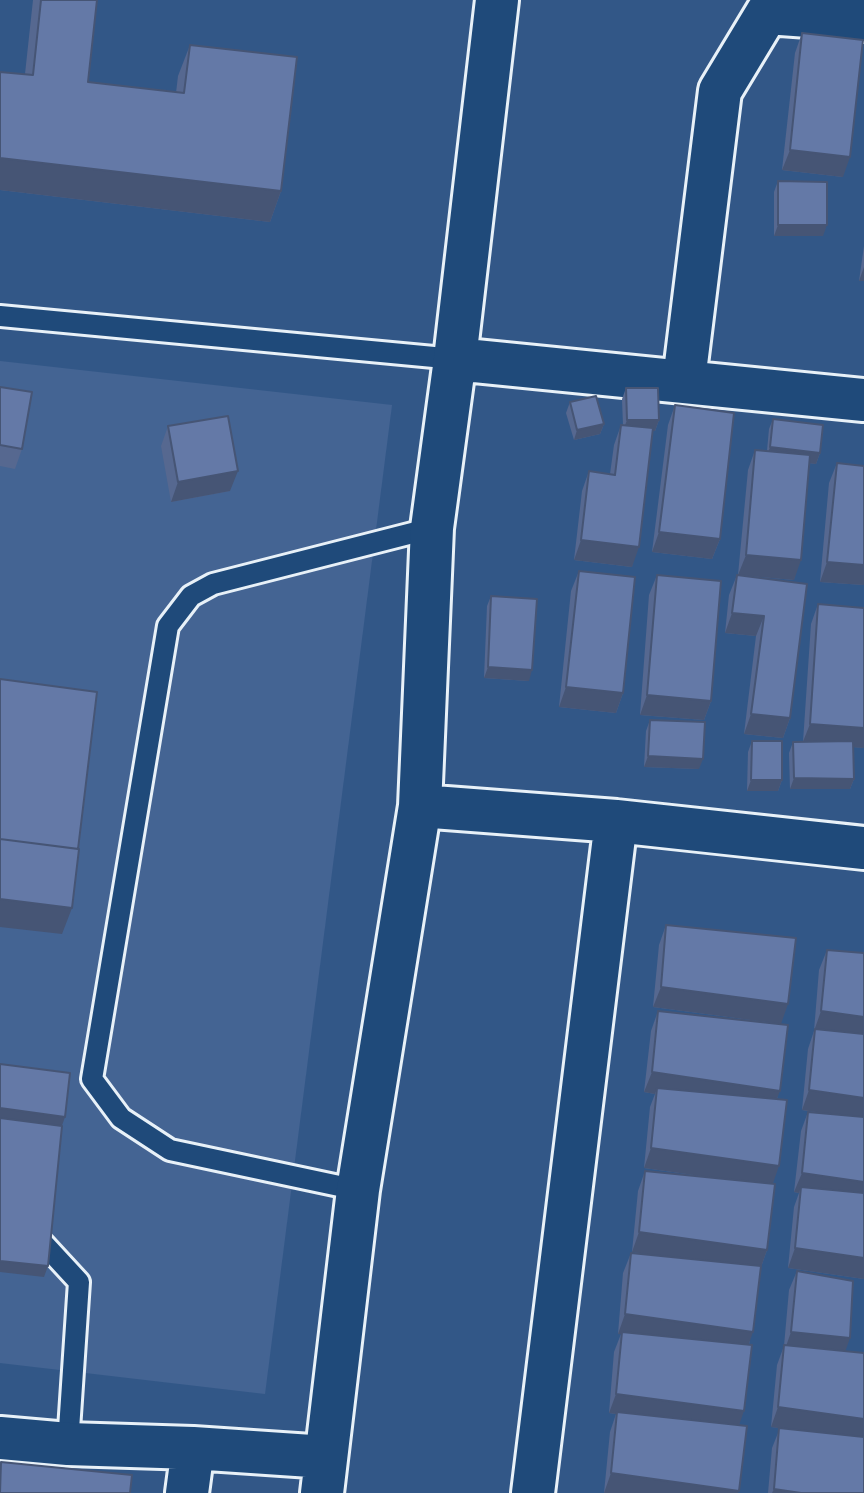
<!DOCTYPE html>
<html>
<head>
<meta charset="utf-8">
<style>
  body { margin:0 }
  canvas { display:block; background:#325787 }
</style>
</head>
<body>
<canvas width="864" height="1493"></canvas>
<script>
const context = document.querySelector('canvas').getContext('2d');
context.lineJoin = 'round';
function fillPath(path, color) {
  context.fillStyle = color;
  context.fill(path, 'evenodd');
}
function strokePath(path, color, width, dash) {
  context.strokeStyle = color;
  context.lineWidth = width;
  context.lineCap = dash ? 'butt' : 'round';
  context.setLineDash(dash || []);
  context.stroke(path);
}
const built = new Path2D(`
  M0,361l392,44 -127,989 -265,-31z`);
const service = new Path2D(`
  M0,316l455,43
  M358,1190l-188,-40 -49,-32 -29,-39 76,-453 23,-30 22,-12 219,-56
  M0,1226l31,4 48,52 -11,162`);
const minor = new Path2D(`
  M455,359l409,41
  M684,380l36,-289 47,-78 97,7
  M420,806l196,15 248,27
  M0,1438l68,6 125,4 133,9
  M187,1493l6,-45
  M322,1493l36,-303 62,-384 12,-278 23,-169 42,-359
  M533,1493l83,-672`);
const wall = new Path2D(`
  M33,0h64l-9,82 88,11 2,-17 12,-31 91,146 -11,31 -270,-32v-118l25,2z
  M802,33l41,144 -61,-7 13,-117z
  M778,181l45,55h-49v-44z
  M864,246v35h-5z
  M0,387l22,62 -7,20 -15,-3z
  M626,388l33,32 -4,11h-3l-20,136 -58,-7 8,-69 7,-20 21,3 4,-29 7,-20h2l-1,-26z
  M570,402l34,22 -4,10 -26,6 -8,-27z
  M675,405l45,134 -8,20 -60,-7 16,-127z
  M773,419l47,34 -4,11 -7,-1 -15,117 -56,-5 10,-105 7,-20 12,1 2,-22z
  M168,426l62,65 -59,11 -10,-56z
  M837,463l27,3v119l-44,-3 9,-99z
  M579,571l44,122 -7,20 -57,-6 12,-116z
  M657,575l54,126 -7,19 -64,-5 9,-120z
  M737,575l70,9 -17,134 -7,20 -39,-4 12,-98 -31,-3 4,-38z
  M491,596l38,85 -45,-3 3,-72z
  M818,604l46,4v140l-11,-1 1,32 -4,10h-60l-1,-36 4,-11h10l8,-118z
  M650,720l49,49 -55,-2 2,-36z
  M752,741l30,39 -4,11h-31l1,-39z
  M666,925l115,99 -8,160 -6,66 -6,17 -12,78 -10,80 8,1 -9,67h-134l6,-61 6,-18 -7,-1 5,-61 7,-18h-3l5,-61 8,-20 27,2 -26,-3 6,-61 7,-20 70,7 -71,-10 6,-61 5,-13 -11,-2 7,-61 7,-20 116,12 -121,-16 6,-62z
  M827,950l37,329 -76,-11 6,-61 5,-14 -5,-1 7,-61 7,-19 12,1 -18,-3 6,-61 6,-18 5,-61z
  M797,1271l48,81 19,141h-96l4,-45 8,-20 -9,-1 6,-62 7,-19 5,-56z`);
const shadedWall = new Path2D(`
  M790,150l60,7 -7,20 -61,-7z
  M0,158l281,33 -11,31 -270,-32z
  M778,225h49l-4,11h-49z
  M864,267v14h-5z
  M627,420h32l-4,11h-32z
  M604,424l-4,10 -26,6 3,-10z
  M770,447l50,6 -4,11 -50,-6z
  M238,471l-8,20 -59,11 7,-20z
  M659,532l61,7 -8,20 -60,-7z
  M581,540l58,7 -7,20 -58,-7z
  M746,555l55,5 -7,20 -56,-5z
  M827,562l37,3v20l-44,-3z
  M732,613l32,3 -8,20 -31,-3z
  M488,667l44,3 -3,11 -45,-3z
  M566,687l57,6 -7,20 -57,-6z
  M647,695l64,6 -7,19 -64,-5z
  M751,714l39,4 -7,20 -39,-4z
  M810,724l54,4v20l-62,-4z
  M648,756l55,3 -4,10 -55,-2z
  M794,778l60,1 -4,10h-60z
  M751,780h31l-4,11h-31z
  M0,899l72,9 -10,26 -62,-7z
  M661,987l127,17 -7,20 -128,-17z
  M821,1011l43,6v21l-50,-7z
  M652,1072l128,19 -8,20 -115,-23 -2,6 -11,-2z
  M809,1090l55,8v21l-62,-9z
  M0,1108l65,9 -7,20 -58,-8z
  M651,1148l128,18 -7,20 -128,-18z
  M802,1173l62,9v21l-63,-16 -2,6 -5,-1z
  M639,1232l128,18 -7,20 -128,-18z
  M795,1248l69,10v21l-76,-11z
  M0,1261l48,5 -4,11 -44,-5z
  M625,1314l128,18 -7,20 -128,-18z
  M791,1332l59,6 -7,20 -59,-6z
  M616,1394l128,17 -7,20 -128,-18z
  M778,1407l86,12v21l-93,-13z
  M611,1473l128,18 -1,2h-134z
  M774,1489l27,4h-29z`);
const building = new Path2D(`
  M41,0h56l-9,82 96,11 6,-48 107,12 -16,134 -281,-33v-86l33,3z
  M802,33l61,7 -13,117 -60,-7z
  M778,181l49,1v43h-49z
  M0,387l32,5 -10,57 -22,-4z
  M626,388h32l1,32h-32z
  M596,396l8,28 -27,6 -7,-28z
  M675,405l59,8 -14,126 -61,-7z
  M228,416l10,55 -60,11 -10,-56z
  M773,419l50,6 -3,28 -50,-6z
  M621,425l32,3 -14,119 -58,-7 8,-69 26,4z
  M755,450l55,5 -9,105 -55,-5z
  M837,463l27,3v99l-37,-3z
  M579,571l56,6 -12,116 -57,-6z
  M657,575l64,6 -10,120 -64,-6z
  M737,575l70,9 -17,134 -39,-4 13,-98 -32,-3z
  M491,596l46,3 -5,71 -44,-3z
  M818,604l46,4v120l-54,-4z
  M0,679l97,13 -19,157 -78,-10z
  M650,720l55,2 -2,37 -55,-3z
  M752,741h30v39h-31z
  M853,741l1,38 -60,-1 -1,-36z
  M0,839l79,10 -7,59 -72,-9z
  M666,925l130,13 -8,66 -127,-17z
  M827,950l37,3v64l-43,-6z
  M658,1011l130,14 -8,66 -128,-19z
  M815,1029l49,5v64l-55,-8z
  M0,1064l70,9 -5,44 -65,-9z
  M657,1088l130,12 -8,66 -128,-18z
  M808,1112l56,5v65l-62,-9z
  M0,1118l62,8 -14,140 -48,-5z
  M645,1171l130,13 -8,66 -128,-18z
  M801,1187l63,6v65l-69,-10z
  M631,1253l130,13 -8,66 -128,-18z
  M797,1271l56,10 -3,57 -59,-6z
  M622,1332l130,13 -8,66 -128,-17z
  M784,1345l80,8v66l-86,-12z
  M617,1412l130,14 -8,65 -128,-18z
  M779,1428l85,9v56h-63l-27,-4z
  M1,1462l131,13 -2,18h-130z`);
fillPath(built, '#446493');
strokePath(service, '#e8f1f8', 26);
strokePath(minor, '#e8f1f8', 48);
strokePath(service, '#1f4a7a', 20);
strokePath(minor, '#1f4a7a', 42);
fillPath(wall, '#566890');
fillPath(shadedWall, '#465575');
fillPath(building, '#6479a7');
strokePath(building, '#465575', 2);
</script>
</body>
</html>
